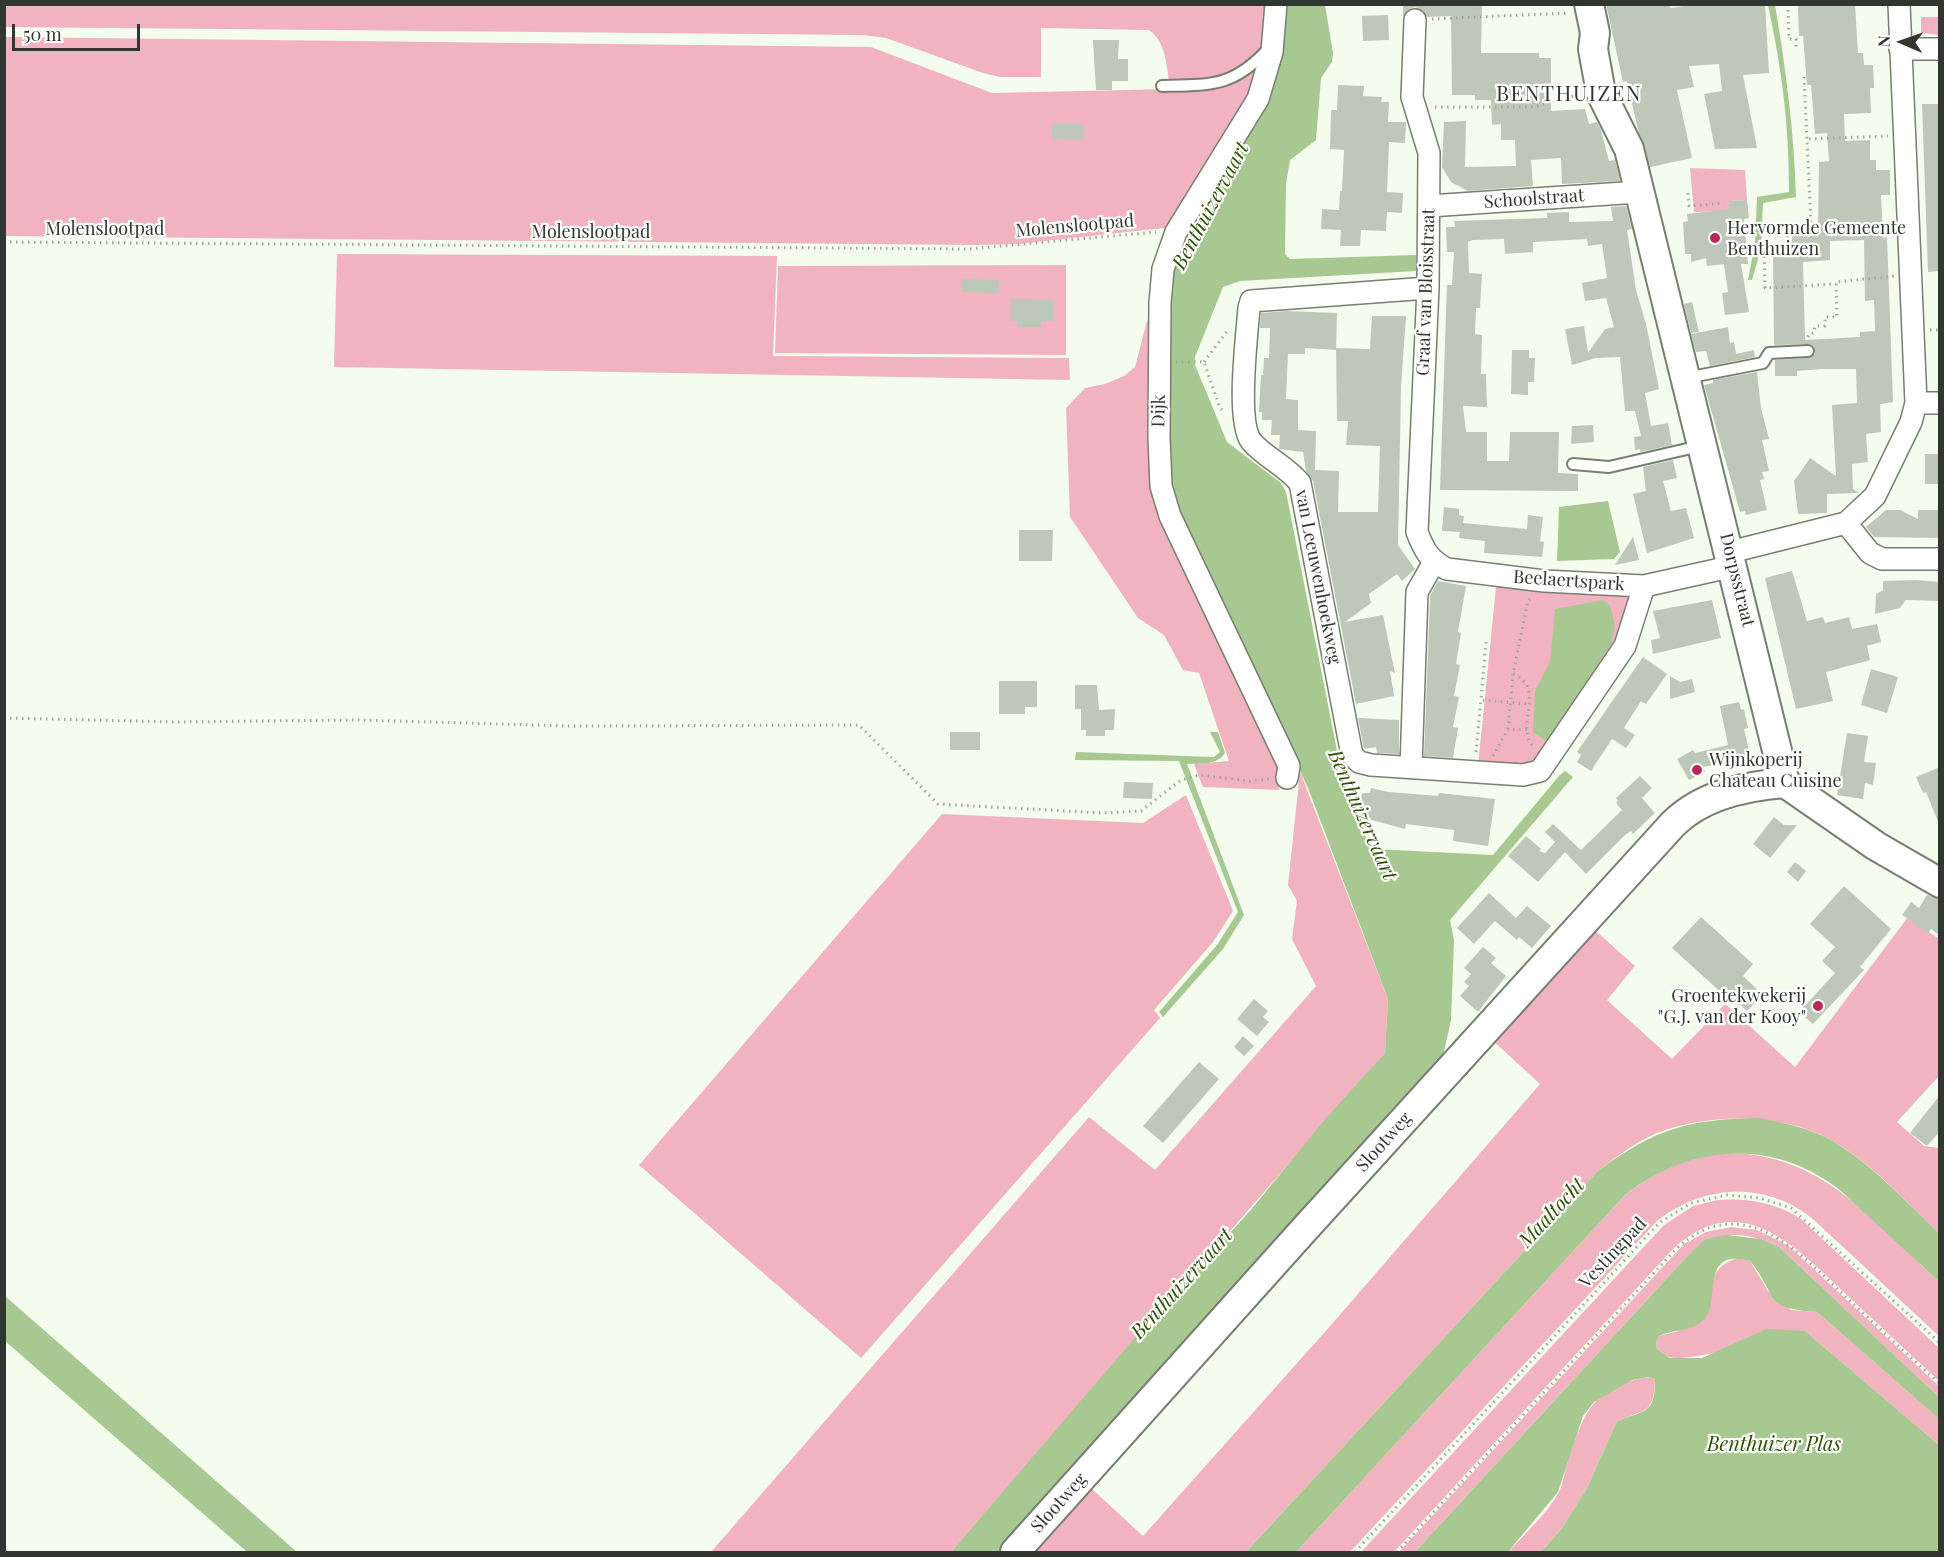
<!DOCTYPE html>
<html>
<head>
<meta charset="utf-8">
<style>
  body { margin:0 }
  #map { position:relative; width:1944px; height:1557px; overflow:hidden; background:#f3fced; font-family:"Playfair Display",serif }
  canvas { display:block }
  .frame { position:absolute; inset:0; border:6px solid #323630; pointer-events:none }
  .north { position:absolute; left:1872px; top:12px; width:60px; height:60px; -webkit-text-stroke:4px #fff; paint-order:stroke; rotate:272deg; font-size:16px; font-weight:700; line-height:24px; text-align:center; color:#323630 }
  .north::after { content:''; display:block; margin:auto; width:21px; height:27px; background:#323630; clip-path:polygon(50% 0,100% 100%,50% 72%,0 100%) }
  .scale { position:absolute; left:12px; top:24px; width:128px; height:27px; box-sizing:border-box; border:3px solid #323630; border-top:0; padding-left:8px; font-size:18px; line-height:21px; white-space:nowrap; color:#323630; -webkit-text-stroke:4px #fff; paint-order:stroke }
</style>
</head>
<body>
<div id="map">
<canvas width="1944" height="1557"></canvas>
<div class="frame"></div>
<div class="north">N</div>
<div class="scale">50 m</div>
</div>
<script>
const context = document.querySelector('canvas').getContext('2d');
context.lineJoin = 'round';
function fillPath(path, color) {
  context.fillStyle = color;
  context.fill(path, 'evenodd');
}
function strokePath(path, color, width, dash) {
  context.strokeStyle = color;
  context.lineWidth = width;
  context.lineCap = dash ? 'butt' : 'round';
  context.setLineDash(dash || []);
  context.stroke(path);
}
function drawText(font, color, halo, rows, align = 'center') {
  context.font = font + ' "Playfair Display",serif';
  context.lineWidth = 4.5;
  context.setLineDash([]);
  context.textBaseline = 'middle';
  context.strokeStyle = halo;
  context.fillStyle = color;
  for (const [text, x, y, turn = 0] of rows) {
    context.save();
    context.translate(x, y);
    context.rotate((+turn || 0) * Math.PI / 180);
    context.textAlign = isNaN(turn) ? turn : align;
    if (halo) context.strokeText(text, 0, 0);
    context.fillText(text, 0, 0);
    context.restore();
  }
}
const green = new Path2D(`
  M5,5h1264l-11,83 -85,139 -156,17 -42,1 -970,-9v-199l866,10 121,46 178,-4c-3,-19 -3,-47 -21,-59l-108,-2v49h-41l-17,-4 -97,-35 -23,-3 -858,-8z
  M1921,17h18v18l-18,-2z
  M1690,168l55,2 2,30 -17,1v10l-36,1z
  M337,254l440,2 -4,100 296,2 1,22 -736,-13z
  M1066,265v90l-291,-2 3,-87z
  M1147,321h5l128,438 -1,31 -76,-3 -9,-23 35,-3 -30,-88 -16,-3 -19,-35 -26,-17 -68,-101 -4,-109 19,-20 20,-4 19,-8 11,-9z
  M1496,587l129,2 9,13 -18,45 -84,121 -54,-2z
  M1300,772l88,227 -3,54 -434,499h-240l378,-435 66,53 161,-184 -24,-47 5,-38 -9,-16z
  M1186,795l47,116 -20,31 -59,68 6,8 -299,340 -222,-193 303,-351 201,9z
  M1908,917l31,22v137l-42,46 27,24 15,2v85c-34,-32 -67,-70 -108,-93 -49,-28 -122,-27 -174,-7 -22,9 -40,24 -58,37l-353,382h-213l58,-64 52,48 188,-211 209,-241 -50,-46 98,-114 47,42 -28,34 65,59 53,-55 70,63z
  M1725,1153c97,-1 148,68 214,129v54l-124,-115c-47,-41 -113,-37 -159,1l-306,330h-54l329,-357c30,-23 62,-38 100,-42z
  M1718,1200c30,-2 58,3 83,19l138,129v33c-30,-28 -60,-56 -90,-84 -53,-49 -108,-113 -178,-46l-277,301h-33l303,-327 29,-19z
  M1731,1227l26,3 32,16 150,140v11l-160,-150c-32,-15 -59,-18 -87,4l-277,301h-16l285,-308 22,-12z
  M1737,1258l13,3 18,30 23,19 26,2 122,107v26l-134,-114c-24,5 -119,33 -136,26 -4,-1 -8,-6 -12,-8l-1,-9 3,-4 19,-5 33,-32c1,-23 4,-33 26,-41z
  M1649,1377l6,2c-1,35 -9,30 -38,42l-30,67 -25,40 -21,24h-33c16,-18 39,-38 51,-60 4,-8 5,-19 8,-27 16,-50 24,-79 82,-88z`);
const water = new Path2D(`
  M1286,5h39l8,48 -1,9 -11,16 -5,62 -26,20 -4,24 -1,70 5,5 126,-4v16l-176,10 -17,6 -28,70v8l32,77 54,41 5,9 54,274 10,25 4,23 17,33 4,2 118,6 66,-79 6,-5 8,6 -123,143 4,20 -3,80 -8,36 -435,496h-57l195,-227 103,-113 78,-95 58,-64 3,-54 -80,-211 -139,-295 -1,-192 10,-57 99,-167z
  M1768,5h7c11,64 19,127 21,192l-33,6 -2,45 -9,32h-4l7,-37 2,-46 32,-5c0,-69 -7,-121 -21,-187z
  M1608,501l12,51 -6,7 -57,2 2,-54z
  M1603,600l7,5 5,21 -4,18 -63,98 -15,-10 2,-41 15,-29 5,-53z
  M1210,732h8l7,21c-9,13 -24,10 -38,11l57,151 -21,34 -60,68 -4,-5 58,-67 21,-33 -59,-151 -104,-1 1,-8 138,5 6,-5z
  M1760,1118c25,5 49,10 71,22 40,23 74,61 108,93v49c-23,-22 -47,-44 -70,-65 -14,-13 -28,-28 -45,-38 -65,-41 -140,-30 -199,16l-329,357h-50l353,-382c58,-42 90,-51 161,-52z
  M1726,1235l35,4 18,8 160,150v22l-122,-107c-56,-4 -37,-14 -67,-51 -50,-13 -30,37 -44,56 -12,16 -31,11 -47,19l-3,5 1,8 13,9h32l64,-29 39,2 134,114v107h-398l21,-24 25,-40 30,-67c29,-11 38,-7 38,-42l-6,-2 -17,3 -38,22 -11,14 -25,76 -50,60h-93l277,-301 14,-12z
  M5,1296l292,256h-50l-242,-211z`);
const building = new Path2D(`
  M1403,4h48v10v-10h31l-1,49h58v5h12v53l34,-2 4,15 8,-2 4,8 8,31 6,-1 5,21 -58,3 -1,-26 -30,2 2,26 -65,5 -17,-9 -9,-15 2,-45 22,-1 -1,46 51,-1 -1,-26h-14v-16l-9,1 -1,-25h-16v-5h-23l-1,-79 -24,1 -5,-7 -7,-3 -6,2 -6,8z
  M1606,4h63l1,4 29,-4h66l4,69 -26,2 14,73 -42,1 -11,-55 18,-3 -3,-27 -30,2 5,21 -17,3 15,68 -42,9 -12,-37 -11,-49 -4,1z
  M1855,4l3,49h5l1,12h9l1,23h-4l1,25 -27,1 1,27 25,-1v20h6v10h14v25h-9l2,43 4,-1 6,165 -13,2 1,28 -15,2 2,28 -16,2 1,25 6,4 -32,1v19l-29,1 -4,-33 16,-23 26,18 -4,-71 25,-2 -1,-34h-35l-24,2v5h-22v-16l33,-2 7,-4 -1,-8 -6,-2 -34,1 -1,-93 19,-1v-19l26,-1 1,-69 10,-1 -2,-28 -12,1 -4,-49h-4l-4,-49h-4l-1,-30zM1864,240l1,61 9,-1 1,31 -15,1v5l-55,3 -2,-78 27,-2v-19z
  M1388,15l1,25 -26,1 -1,-25z
  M1093,40h26l-1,19h10v22h-16v9h-16z
  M1338,85l26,1 -1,10 19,1 -1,5h8l-1,20h18l-1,21 -16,-1 -2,50 16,1 -1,20 -15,-1 -1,19 -25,-1 -1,16h-20l1,-16 -20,-1 1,-20 17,1 1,-19h2l2,-41 -14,-1 1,-39h6z
  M1922,104h18v167l-12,1z
  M1052,124h31v16l-31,-1z
  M1747,200l2,18 -5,1 4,45h-7l8,48 -24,3 -3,-22 6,-1 -4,-28 -17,2 -1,-8 -15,4v-8h-6l-2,-32 5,-1 -1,-7 43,-5 -1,-8z
  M1626,206l6,23 -5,1 9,60 10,34 13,65 -14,4 6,33 17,-3 4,22 -32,7v-3l-5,1 -1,-13 7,-1 -6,-25h-10l-5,-54 -24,1 -24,7 -7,-36 19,-3 4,27 17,-24 9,-2 -8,-29 -21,3 -3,-18 25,-5 -5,-34 -14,2 -1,-7 -54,3v10l-28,2 -1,-15 -31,1 -5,2 1,31 13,1 -2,34h-4l-1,26 7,1 -1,39h5l1,33 -24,-1 3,26h21v29h22l1,-29h49l-1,41 20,1v17l-138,-1 7,-205h5l2,-33h-7l-1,-25h9l-1,-6 93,-3v-5l22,-1v10l44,-1 -2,-14z
  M962,279l37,1v13l-38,-1z
  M1011,299l42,1v21h-12v6h-24v-6h-7z
  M1692,302l7,30 -8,1 -7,-29z
  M1287,311l50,2 -1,37 -31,-2v6h-17l-2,45 12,1v30l18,1 -1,39 24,1 -1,41h40l2,-66 -34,-1 2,-24h-11l-1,-73 34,1 2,-33h34l-5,71 -3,158 17,24 -13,12 -5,-7 -28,20 2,9 -26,19 38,-7 12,58 -5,-2 4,25 -38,8 -43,-223 -7,-10 -3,-19 -24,-3 1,-14h-9l1,-15h-10v-8h-3l2,-37h2l1,-17h5l1,-30h-10l1,-15z
  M1728,327l2,16 4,-1 2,12 18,-4 1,7 -45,9 -4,-15 -10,1 -5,-18z
  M1512,350h17v8h6l-1,24h-6v13l-17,-1z
  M1757,372l4,36 8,31 -7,1 7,31 -7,1 2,7 -4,1 7,30 -21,5 -1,-4 -5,1 -36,-127 9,-2v-3z
  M1593,425l1,17 -23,2 1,-18z
  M1925,454h15v30h-15z
  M1673,460l4,18 -14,3 8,30 15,-3 8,30 -47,15 -14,-59 13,-3 -3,-24z
  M1444,507l15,2v6l5,1 -1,7 64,6 1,-14 15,2 -3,24 4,1 -2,15 -58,-4 1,-12 -26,-3 1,-6 -18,-1z
  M1886,510h14l18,9v-9h22v28l-66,-1 -8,-10z
  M1019,530h34l-1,31h-33z
  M1633,537l6,23 -24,5z
  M1792,571l15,50 16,-4 2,6 24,-6 3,12 25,-5 4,18 -14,4 3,14 -44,12 7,29 -37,8 -31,-131z
  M1916,580l24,2v19l-34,-1 -6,8 -25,6 1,-20 7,-4v-9z
  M1438,581l28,5 -8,46 3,1 -5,31 4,1 -6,31 5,1 -6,30 5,1 -5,30 -29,-2 6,-160z
  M1712,600l9,38 -68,16 -2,-14 9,-2 -7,-27z
  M1643,657l24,17 -21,30 -5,-3 -14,22 -3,5 11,7 -9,13 -14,-9 -21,32 -14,-9 4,-7 -4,-3z
  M1871,669l27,8 -11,36 -26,-8z
  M1670,676l10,6 12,-3 3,13 -25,7z
  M999,681h38v26h-12v7h-26z
  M1075,685h22l2,25 16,-1 -1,21h-9v6h-19v-6h-5v-21h-6z
  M1739,702l2,8 3,-1 4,19 -4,1 7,29 -48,9 2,5 -16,8 -12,-21 16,-9 2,3 33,-8 -8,-39z
  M1358,718l41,2v34l-22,-1 -1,-6 -12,2z
  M950,732h30v18h-30z
  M1847,733l21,3 -4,26 12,1 -3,22 -8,-2 -2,16 -26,-4z
  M1940,767v57h-1l-13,-32 -3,1 -7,-16z
  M1640,776l12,12 -10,10 13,15 -22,21 -2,-3 -6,4 -39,39 -21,-22 -27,30 -30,-26 18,-20 15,13 -2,2 6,2 10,-11 -10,-10 8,-8 28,26 41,-40 -6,-7 2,-3 -2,-2z
  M1124,782l29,1 -1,16 -29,-1z
  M1371,788l18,4 49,4 1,-3 56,6 -7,47 -35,-5 1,-11 -48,-6 -1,5 -48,-13 5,-23h8z
  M1774,817l10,8h13l-27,33 -17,-14z
  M1795,862l11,9 -8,11 -11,-10z
  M1844,886l47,43 -31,38 4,3 -51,54 -14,-12 36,-39 -13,-12 13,-14 -25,-23z
  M1489,893l27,25 11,-12 24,20 -19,22 -13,-11 -2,3 -22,-19 -21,23 -17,-16z
  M1927,895l13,4v37l-9,-7 -3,4 -26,-18 9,-13 8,6z
  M1701,917l52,47 -10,12 20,19 -16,16 -19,-18 -3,3 -53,-48z
  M1483,947l13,11 -5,5 15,13 -28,36 -18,-16 9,-10 -5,-4 7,-8 -7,-6z
  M1254,999l14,12 -5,6 6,5 -12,14 -20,-17z
  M1243,1036l11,10 -10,10 -10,-9z
  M1199,1062l20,17 -56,64 -20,-17z
  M1940,1095v36l-13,15 -17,-13z`);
const path = new Path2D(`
  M1788,4l1,35h7v9
  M1432,19l137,-6
  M1804,77l7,147 -22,1 -3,20 -22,1 1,42 71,-4
  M1435,107h98l45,-12
  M1809,139l79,-3
  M1688,193l1,13 35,-3
  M4,242l965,7 187,-17
  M1930,330h10
  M1808,337l1,-3 5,-1 1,-7h10v-9h12l-1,-35 58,-6
  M1176,362h28l16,46 5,4
  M1204,362l24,-32
  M1530,599l-2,1 -15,74c35,14 0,53 21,73
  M1486,642l-5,58 50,4
  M4,718l172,4 182,-2 212,6 289,-1 79,79 164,9 39,-2 40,-31 19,-5 50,6 21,-2
  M1508,729l5,-55
  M1476,752l5,-52
  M1493,756l15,-27 19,1
  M1355,1552l304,-329 32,-20 36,-8 33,3 31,10 149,135
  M1397,1552l279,-303c68,-62 124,5 173,51 30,28 60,56 91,84`);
const lane = new Path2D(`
  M1162,86c49,-1 72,1 107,-38
  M1686,378l77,-15 6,-10 39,-2
  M1573,464l36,3 91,-21`);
const street = new Path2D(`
  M1276,4l-4,48 -14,47 -82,133 -13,37 -3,34 -1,135 2,48 9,30 119,250 -2,12
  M1415,20l-3,77 17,56 -1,135 -11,244c7,18 12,28 30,37l97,12 100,5 90,-20
  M1900,49h40
  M1429,206l210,-14
  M1428,288l-177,13 -2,7c-2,27 -13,112 2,133 12,15 35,25 49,42l52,272 7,7 12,3 152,10 17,-4 85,-125 19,-60
  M1916,403h24
  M1846,523l24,30 12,6h58
  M1730,552l116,-29 29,-27 36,-74 5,-19 -17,-399
  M1411,767l6,-175 17,-30`);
const secondary = new Path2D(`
  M1589,4l6,29 -2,16 8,44 28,56 156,634
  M1785,783l91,63 64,37
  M1015,1552l287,-320 371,-408c29,-29 72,-38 112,-41`);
const markers = [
  [1715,238,6,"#b82959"],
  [1697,770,6,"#b82959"],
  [1818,1006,6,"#b82959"]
];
const streetNames = [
  ["Schoolstraat",1534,199,-4],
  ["Molenslootpad",1075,226,-5],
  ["Molenslootpad",105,229],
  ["Molenslootpad",591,232],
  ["Graaf van Bloisstraat",1426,292,-88],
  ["Dijk",1159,411,-89],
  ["van Leeuwenhoekweg",1318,577,79],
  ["Dorpsstraat",1737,580,76],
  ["Beelaertspark",1569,581,4],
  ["Slootweg",1384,1142,-48],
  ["Vestingpad",1613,1253,-47],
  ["Slootweg",1059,1503,-48]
];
const poiNames = [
  ["Hervormde Gemeente",1727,228],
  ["Benthuizen",1727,249],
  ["Wijnkoperij",1709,760],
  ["Chateau Cuisine",1709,781],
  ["Groentekwekerij",1806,996,"right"],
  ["\"G.J. van der Kooy\"",1806,1017,"right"]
];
const waterNames = [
  ["Benthuizervaart",1211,206,-62],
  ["Benthuizervaart",1362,815,66],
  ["Maaltocht",1552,1213,-47],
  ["Benthuizervaart",1182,1284,-48],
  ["Benthuizer Plas",1774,1445]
];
const quarterNames = [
  ["BENTHUIZEN",1569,94]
];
fillPath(green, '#f1b3bf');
fillPath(water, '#a8c892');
fillPath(building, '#bec8b9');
strokePath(lane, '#777f72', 14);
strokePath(street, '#777f72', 24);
strokePath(secondary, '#777f72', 32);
strokePath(path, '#9fa69a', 3, [1.5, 4.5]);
strokePath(lane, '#fff', 10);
strokePath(street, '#fff', 21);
strokePath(secondary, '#fff', 28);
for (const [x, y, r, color] of markers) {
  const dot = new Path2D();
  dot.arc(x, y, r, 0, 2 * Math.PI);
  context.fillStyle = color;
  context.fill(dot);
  strokePath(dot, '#fff', 2);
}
drawText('18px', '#323630', '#fff', streetNames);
drawText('18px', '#323630', '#fff', poiNames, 'left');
drawText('italic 20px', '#2c5100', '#fff', waterNames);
context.letterSpacing = '1.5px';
drawText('21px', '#323630', '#fff', quarterNames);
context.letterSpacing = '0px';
</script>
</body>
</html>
